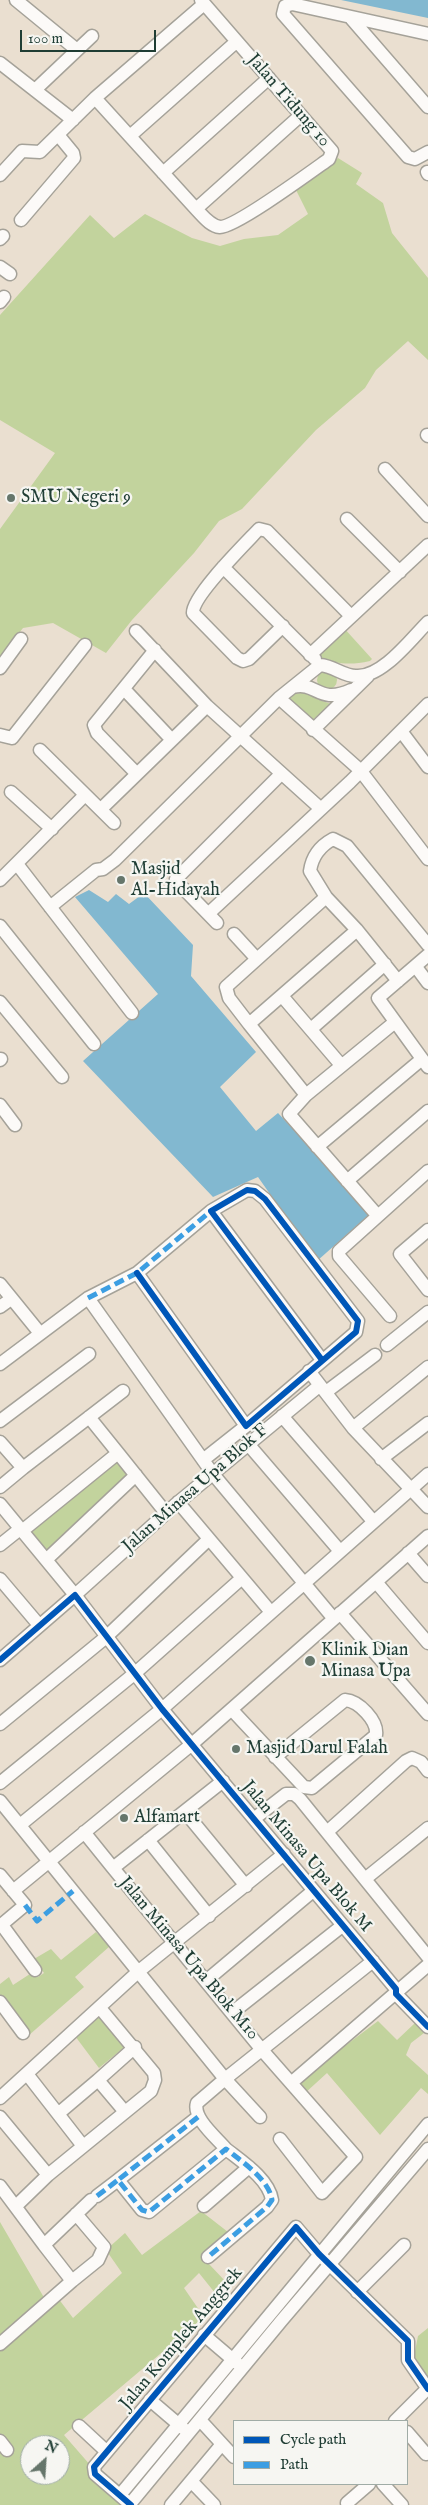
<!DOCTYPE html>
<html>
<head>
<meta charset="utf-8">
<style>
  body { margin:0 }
  #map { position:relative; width:428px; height:2505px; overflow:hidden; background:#eadfd0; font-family:"IM FELL English",serif }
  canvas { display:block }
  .legend { position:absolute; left:233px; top:2420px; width:175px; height:65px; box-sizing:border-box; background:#f6f6f2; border:1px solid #a0aca6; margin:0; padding:6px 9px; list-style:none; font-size:15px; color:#1f3d34 }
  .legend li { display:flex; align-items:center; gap:10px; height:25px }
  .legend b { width:25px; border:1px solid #a0aca6 }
  .north { position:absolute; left:20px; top:2435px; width:50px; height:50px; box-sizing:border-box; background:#f6f6f2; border:1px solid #a0aca6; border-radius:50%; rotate:26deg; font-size:14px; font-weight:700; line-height:20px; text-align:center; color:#1f3d34 }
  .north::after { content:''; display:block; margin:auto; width:18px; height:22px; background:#66766b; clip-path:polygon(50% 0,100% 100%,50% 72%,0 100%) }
  .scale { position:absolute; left:20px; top:30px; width:136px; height:22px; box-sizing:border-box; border:2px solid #1f3d34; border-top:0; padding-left:6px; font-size:15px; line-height:18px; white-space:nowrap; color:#1f3d34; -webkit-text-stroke:4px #f6f6f2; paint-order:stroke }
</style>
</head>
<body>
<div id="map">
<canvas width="428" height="2505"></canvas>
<ul class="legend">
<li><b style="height:6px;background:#0057b8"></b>Cycle path</li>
<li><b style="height:6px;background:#3c9ee2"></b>Path</li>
</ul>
<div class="north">N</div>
<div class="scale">100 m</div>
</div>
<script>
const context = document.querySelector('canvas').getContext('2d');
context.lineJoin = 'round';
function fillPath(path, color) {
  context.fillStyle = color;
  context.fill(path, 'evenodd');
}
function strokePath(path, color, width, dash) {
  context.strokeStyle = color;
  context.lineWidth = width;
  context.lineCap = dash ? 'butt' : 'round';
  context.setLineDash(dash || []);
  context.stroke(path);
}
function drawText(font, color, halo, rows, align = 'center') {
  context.font = font + ' "IM FELL English",serif';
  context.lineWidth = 4.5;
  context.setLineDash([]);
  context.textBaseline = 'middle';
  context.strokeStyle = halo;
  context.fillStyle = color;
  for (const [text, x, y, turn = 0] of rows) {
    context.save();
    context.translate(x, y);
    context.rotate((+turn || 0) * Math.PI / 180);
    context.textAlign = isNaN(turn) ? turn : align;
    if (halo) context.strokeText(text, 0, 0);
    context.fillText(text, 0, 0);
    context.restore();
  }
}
const green = new Path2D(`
  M338,158l24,15 -6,11 27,19 9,30 36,45v82l-20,-19 -32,29 -11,18 -49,42 -74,79 -23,12 -25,32 -62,67 -26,33 -53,-30 -30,5 -23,29v-128l55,-76 -55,-33v-105l90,-100 24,23 31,-24 47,24 28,8 24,-7 34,-4 30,-21 -12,-24z
  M343,627l29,32 -2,2c-23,5 -31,2 -54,-3z
  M317 680a10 10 0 1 1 20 0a10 10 0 1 1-20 0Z
  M307,692l6,3 4,4 14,5 -22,19 -22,-22 8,-7z
  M110,1455l19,22 -82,79 -25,-30z
  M96,1932l14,14 -35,31 9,10 -56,49 -28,-40v-12l9,-7 4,8 20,-13 5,5 6,-4 -10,-14 17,-10 10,11z
  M100,2014l27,31 -28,23 -24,-32z
  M378,2021l19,19 18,-17 9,10 -13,10 -5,12 22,20v19l-7,-6 -41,47 -53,-62 -23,21 -7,-12z
  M201,2211l36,28 -28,25 17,18 -11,11 -16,-20 -15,15 20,29 -140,118 61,70h-125v-283l46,79 9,-7 18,24 49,-45 -16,-23 19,-17 17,22zM30,2445h30v30h-30z
  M428,2328v51l-15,-18 5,-25z`);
const water = new Path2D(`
  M341,0h87v18z
  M89,890l19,12 8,-8 13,10 15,-11 49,52 -2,31 65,76 -36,35 36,44 22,-18 93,100 -54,48 -59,-84 -45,20 -130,-136 75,-67 -83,-97z`);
const minor = new Path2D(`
  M16,0l61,50
  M350,17l78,90
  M428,34l-136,-30 -7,2 -2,8 125,143 7,2 13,-7
  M0,63l73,57
  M36,89l56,-53
  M95,98l101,111c7,7 14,17 24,18 16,0 92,-56 109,-68l3,-8 -131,-151
  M130,136l106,-94
  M427,172l1,2
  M163,173l106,-95
  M0,175l22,-24 18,1 55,-54 109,-94
  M196,209l105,-94
  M21,220l53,-62 -1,-5 -14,-17
  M0,239l3,-3
  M0,267l10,7
  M0,302l4,-5
  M427,435l1,1
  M385,469l43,47
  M347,519l53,53
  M223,567l92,92
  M283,626l-34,33 -6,2 -6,-3 -44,-45c-1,-17 53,-70 66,-84l8,2 84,85
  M136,631l71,75 113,102
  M310,655l118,-110
  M320,665c14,1 23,11 36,11 26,2 55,-37 72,-54
  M0,668l21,-29
  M293,687c24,-6 25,18 58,3
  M124,689l48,51
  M279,698l81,72 68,89
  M313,730l55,-54
  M401,731l27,36
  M0,735l12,3 73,-93
  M40,750l74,73
  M137,774l-40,-41 -3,-8 61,-75
  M11,792l41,37
  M101,809l106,-103
  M17,864l115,149
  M0,880l85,-85
  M326,897l31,33
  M50,907l46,-37 7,-1 12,-9 164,-162 41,-33
  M208,914l142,-132 78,-78
  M217,923l-40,-41 -1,-3 105,-105
  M0,926l94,118
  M234,934l22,24
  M428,955l-50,43 50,69
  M416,967l12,16
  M282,996l59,69
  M0,1002l62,75
  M249,1024l-20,-26 -3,-11 100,-90 -16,-26c2,-14 10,-25 23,-32l14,7 81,99
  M311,1029l74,-65
  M0,1060l1,-1
  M306,1095l-57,-71 108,-94 41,51
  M0,1105l15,20
  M317,1147l105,-88
  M347,1181l81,-70
  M377,1215l-88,-101 17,-19 89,-73
  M428,1230l-28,24 28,36
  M137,1273l109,153 110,-94 2,-11 -93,-122 -10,-8 -8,-1 -36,21 111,149
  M0,1284l39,48
  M88,1298l125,176 121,145
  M0,1307l11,-8
  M390,1316l-51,-60v-5l89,-80
  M387,1345l41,-33
  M0,1364l88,-66 49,-25 74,-62
  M309,1371l44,57 75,79
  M326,1392l49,-37
  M282,1416l91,105
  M0,1421l89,-67
  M353,1428l75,-61
  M0,1442l23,26 100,-77
  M248,1444l91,106
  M118,1453l48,60
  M381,1459l47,-36
  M203,1460l43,-34
  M0,1487l23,-19
  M178,1502l92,109
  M0,1504l75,91 100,-90 144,-119
  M22,1531l96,-78 -29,-36
  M0,1545l20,-16
  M408,1553l20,23
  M47,1559l89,-84
  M0,1579l39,46
  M376,1582l52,61
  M340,1613l88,101
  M0,1660l75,-65 87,114 234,280v5l32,33
  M232,1710l72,77 8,1 64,-53c2,-14 -17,-34 -31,-35l-70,57
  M0,1724l105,-86 104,-99
  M0,1783l134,-109 108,-96
  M0,1801l225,278 148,-118
  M185,1812l61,74
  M255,1818l31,-24h8l6,5 128,158
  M20,1825l142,-116 266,-235
  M84,1832l29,36 110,-87
  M327,1832l79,-71 6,-3 9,4 7,9
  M148,1840l61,76
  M113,1868l149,182 94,107 -34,36 -42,-54
  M0,1875l25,30 -25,21
  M365,1879l63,-51
  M13,1891l179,-147 236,-208
  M2,1925l33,45
  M207,1980l106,-89
  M0,2002l23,31
  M233,2012l109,-86
  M27,2074l56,72
  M98,2080l37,-33
  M291,2083l137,-118
  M0,2098l139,-127 145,-117
  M59,2113l39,-33 27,32
  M0,2117l48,58
  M198,2117l-80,63 24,30 7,2 77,-63c15,12 43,30 46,51l-5,7 -59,50
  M226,2149c-9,-11 -34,-31 -29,-46l28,-24 35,38
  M0,2186l44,59 47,-45
  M97,2196l21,-16
  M16,2206l32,-31 103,-84 4,-11 -1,-7 -54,-65
  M204,2206l45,-39
  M44,2245l28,36 26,-21 6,-13 -28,-33
  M357,2292l47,-47
  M204,2335l34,29
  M0,2344l72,-63
  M150,2400l34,29
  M200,2420l34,37
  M395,2421l33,-33
  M79,2426l27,25
  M407,2432l19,22
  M0,2441l7,9
  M192,2482l22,23
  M383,2484l19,21
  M120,2495l308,-371
  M347,2503l22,-19
  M130,2504l152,-184 146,-171
  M131,2505l-36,-31 -1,-7 202,-240 23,27 89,87v19l20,29
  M171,2505l51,-61`);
const quiet = new Path2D(`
  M88,1298l49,-25 74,-62
  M25,1905l12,16 36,-30
  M198,2117l-80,63 24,30 7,2 77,-63c15,12 43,30 46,51l-5,7 -59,50
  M97,2196l21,-16`);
const cycleway = new Path2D(`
  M137,1273l109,153 110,-94 2,-11 -93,-122 -10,-8 -8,-1 -36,21 111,149
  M0,1660l75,-65 87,114 234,280v5l32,33
  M131,2505l-36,-31 -1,-7 202,-240 23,27 89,87v19l20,29`);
const markers = [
  [11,498,5,"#66766b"],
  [121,880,5,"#66766b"],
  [310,1661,6,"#66766b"],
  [236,1749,5,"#66766b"],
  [124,1818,5,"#66766b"]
];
const streetNames = [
  ["Jalan Tidung 10",288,101,49],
  ["Jalan Minasa Upa Blok F",196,1489,-41],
  ["Jalan Minasa Upa Blok M",306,1857,50],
  ["Jalan Minasa Upa Blok M10",188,1959,50],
  ["Jalan Komplek Anggrek",182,2339,-50]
];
const poiNames = [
  ["SMU Negeri 9",21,498],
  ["Masjid",131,870],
  ["Al-Hidayah",131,891],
  ["Klinik Dian",321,1651],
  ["Minasa Upa",321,1672],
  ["Masjid Darul Falah",246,1749],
  ["Alfamart",134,1818]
];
fillPath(green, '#c2d39d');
fillPath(water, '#82b8d0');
strokePath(minor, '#a5a299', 15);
strokePath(minor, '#fcfaf8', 12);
strokePath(quiet, '#3c9ee2', 5, [10, 5]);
strokePath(cycleway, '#0057b8', 6);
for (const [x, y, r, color] of markers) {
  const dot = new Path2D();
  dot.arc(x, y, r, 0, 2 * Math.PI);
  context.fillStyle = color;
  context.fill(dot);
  strokePath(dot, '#f6f6f2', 2);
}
drawText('18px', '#1f3d34', '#f6f6f2', streetNames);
drawText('18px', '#1f3d34', '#f6f6f2', poiNames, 'left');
</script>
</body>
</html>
